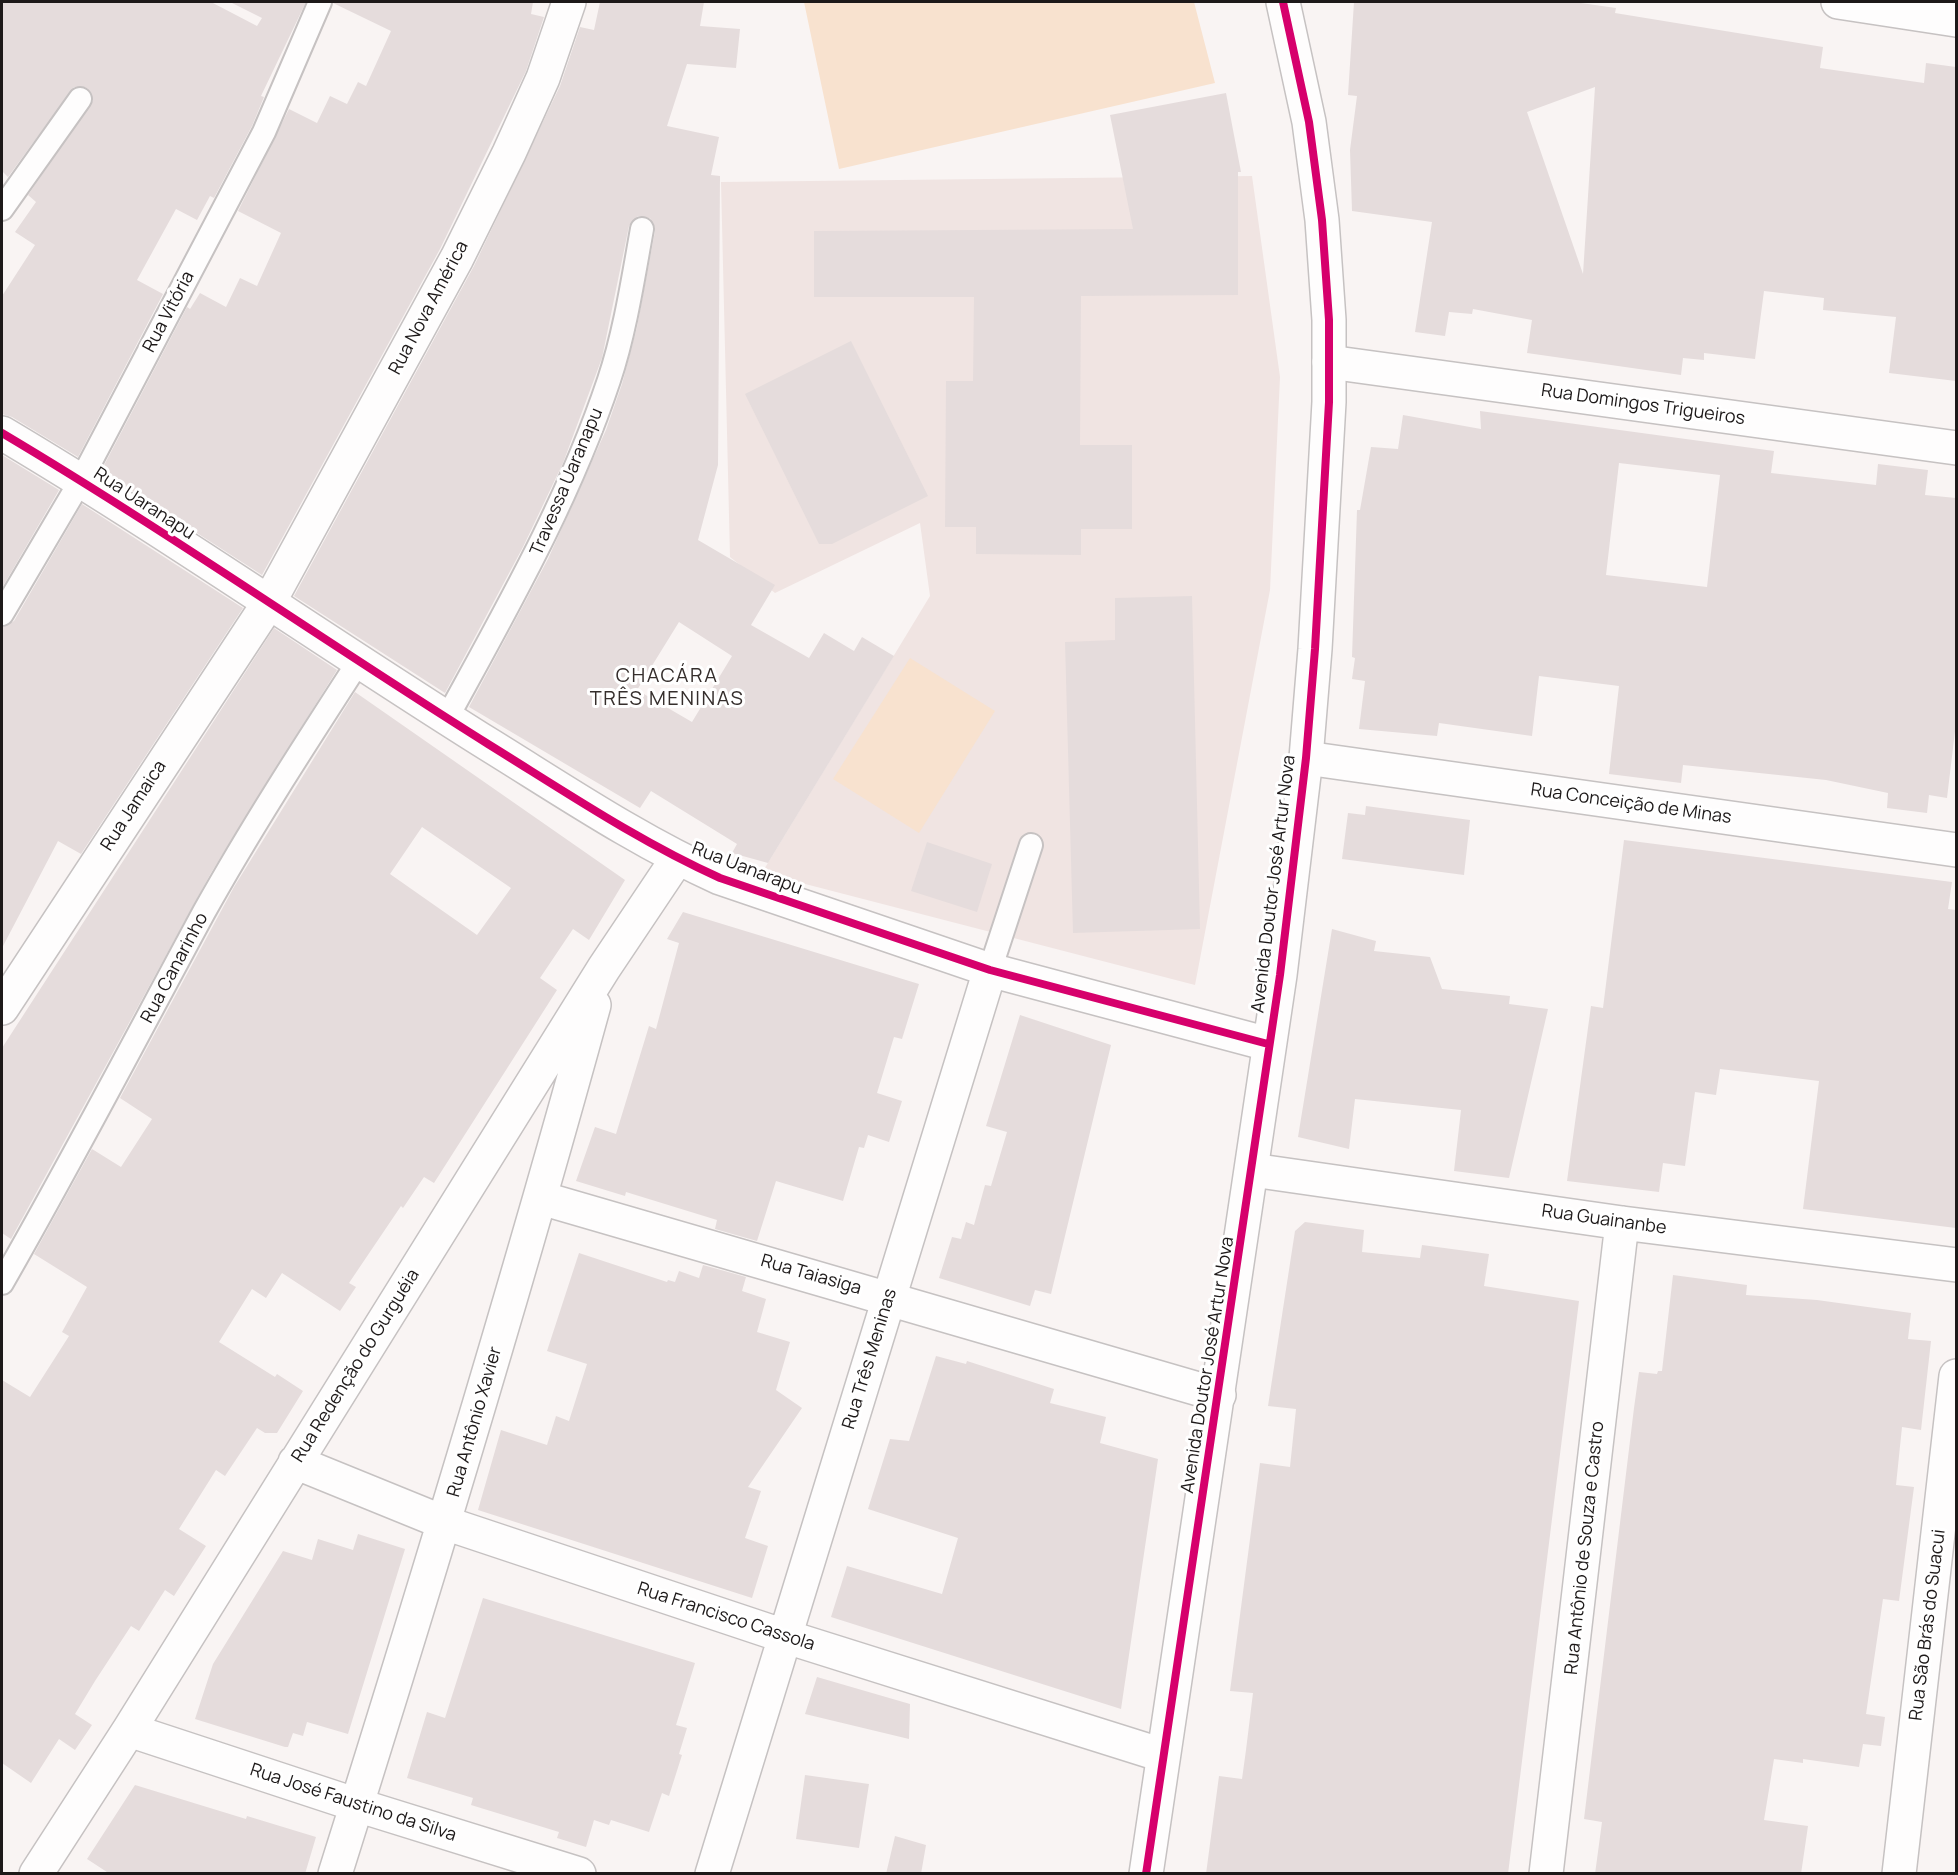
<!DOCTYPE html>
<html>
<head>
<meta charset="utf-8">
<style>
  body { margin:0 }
  #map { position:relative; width:1958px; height:1875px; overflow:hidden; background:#f9f4f3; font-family:Manrope,sans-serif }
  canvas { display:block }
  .frame { position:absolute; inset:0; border:3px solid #1d1919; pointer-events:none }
</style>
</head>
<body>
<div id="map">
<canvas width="1958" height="1875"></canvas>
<div class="frame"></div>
</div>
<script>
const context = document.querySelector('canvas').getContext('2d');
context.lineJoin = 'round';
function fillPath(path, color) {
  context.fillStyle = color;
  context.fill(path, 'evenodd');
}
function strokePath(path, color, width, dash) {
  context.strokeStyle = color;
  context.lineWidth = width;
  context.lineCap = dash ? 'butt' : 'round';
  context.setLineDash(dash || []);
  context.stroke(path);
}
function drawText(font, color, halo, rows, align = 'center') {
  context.font = font + ' Manrope,sans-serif';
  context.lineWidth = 6;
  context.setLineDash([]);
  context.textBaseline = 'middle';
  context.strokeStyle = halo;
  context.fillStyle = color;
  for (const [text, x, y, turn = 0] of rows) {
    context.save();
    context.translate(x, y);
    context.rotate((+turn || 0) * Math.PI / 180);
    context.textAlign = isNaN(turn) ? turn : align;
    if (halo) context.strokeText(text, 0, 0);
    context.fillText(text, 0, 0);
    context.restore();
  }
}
const built = new Path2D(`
  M1252,176l28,201 -10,213 -75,395 -409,-106 -23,-8 167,-275 -10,-73 -145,70 -45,-36 -9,-375z`);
const green = new Path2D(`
  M804,2h390l21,81 -376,86z
  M910,658l85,53 -76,122 -86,-54z`);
const building = new Path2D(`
  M2,2h209l46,24 5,-8 -32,-16h76l-45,94 3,1 -12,29 -38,72 -4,-2 -13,24 -21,-11 -39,71 26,14 -85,163 -66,-40 -10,-3v-118l33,-51 -20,-13 21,-30 -8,-7 65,-95 -6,-12 -13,-1 -66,90 -6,-6z
  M600,2h104l-4,24 40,3 -4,39 -49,-4 -20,62 52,11 -8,38 9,1 -2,289 -20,75 77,45 -24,40 58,33 15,-25 30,18 8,-14 32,19 -126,207 -36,-10 5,-9 -86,-53 -11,17 -171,-101 79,-148 58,-129 16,-46 15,-57 18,-96 -5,-13 -12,-2 -9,10 -27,132 -39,105 -40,84 -78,146 -151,-97 180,-330 86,-180 20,-59 14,3zM679,622l53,34 -40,66 -55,-32z
  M1354,2h220l42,6 -1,5 208,34 -3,21 104,15 2,-20 30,4v314l-67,-8 7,-56 -73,-7 1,-12 -60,-7 -9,68 -51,-6v7l-21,-2 -2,17 -154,-22 5,-33 -59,-11 -1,5 -23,-2 -4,24 -30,-4 17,-110 -80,-11 -2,-61 7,-54 -9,-1zM1595,87l-12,187 -56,-162z
  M333,3l200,-1 -2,12 13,3 -18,54 -86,178 -178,326 -161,-104 86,-164 3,2 10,-16 26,14 14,-29 17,8 24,-53 -43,-22 51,-102 28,14 13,-27 17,8 11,-22 8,4 25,-55z
  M1226,93l15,79h-3v123l-157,1 -1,149h52v84h-51v26l-105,-1v-27h-31l1,-146h27l1,-84h-160v-66l319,-2 -23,-114z
  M851,341l77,155 -96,48h-13l-74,-150z
  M1480,411l294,40 -3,22 105,12 2,-21 50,6 -3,25 31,3v225l-9,75 -18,-3 -2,18 -40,-5 1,-15 -62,-13 -143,-15 -2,18 -72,-9 10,-88 -80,-10 -7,60 -93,-13 -2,13 -78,-7 6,-48 -13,-2 3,-21 -3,-1 5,-147h3l11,-63 27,2 5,-34 78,14zM1619,463l101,12 -13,112 -101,-12z
  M2,455l57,35 -57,98z
  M82,504l161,104 -162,246 -23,-13 -56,107v-321l12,-6z
  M1192,596l8,333 -127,4 -8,-291 50,-2v-42z
  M274,628l63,42 -126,203 -200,366 -9,-6v-185z
  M355,692l270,188 -36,60 -16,-11 -33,49 17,12 -123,193 -10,-6 -21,31 -2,-2 -52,77 7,4 -16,24 -58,-38 -16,25 -14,-9 -33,53 56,35 2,-3 26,17 -26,42h-12l-8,-5 -32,48 -9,-6 -37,59 27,17 -32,50 -9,-6 -26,41 -8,-5 -36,55 -20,33 17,11 -17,25 -16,-11 -28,44 -29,-20v-383l28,17 39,-61 -7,-4 25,-45 -53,-33 58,-105 29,18 31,-48 -32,-21 114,-211zM422,827l89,61 -34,47 -87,-61z
  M1366,806l104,14 -6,55 -122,-16 6,-46 17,2z
  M1624,840l328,42 -4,27 8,1v318l-153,-19 16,-128 -65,-8 -34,-4 -4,26 -21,-3 -10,74 -22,-3 -4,29 -92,-11 24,-175 12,2z
  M927,842l65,22 -15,48 -66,-21z
  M683,912l236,72 -17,55 -8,-2 -17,56 25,8 -13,41 -21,-7 -4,13 -5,-1 -16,54 -67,-20 -19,60 -42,-12 2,-9 -91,-28 -1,4 -49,-15 19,-54 21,7 33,-108 7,3 23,-86 -12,-4z
  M1332,929l44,12 -2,10 56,6 12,32 68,7 -1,8 39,5 -39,169 -55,-7 7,-61 -106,-11 -6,50 -51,-12z
  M1020,1015l91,30 -60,249 -16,-4 -5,16 -91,-28 13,-41 9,2 5,-17 8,3 11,-40 6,1 16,-54 -21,-6z
  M1305,1222l59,8 -2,22 58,6 2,-13 67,9 -5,32 95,15 -71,573h-302l13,-98 23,3 4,-29 7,-57 -23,-2 30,-228 30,4 6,-58 -28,-3 27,-175z
  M579,1253l88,29 1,-2 7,2 4,-11 20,7 4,-13 43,12 -4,14 24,8 -9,33 33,10 -14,48 26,18 -54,79 13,4 -16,47 23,8 -16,52 -274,-88 23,-80 46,15 9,-29 13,5 18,-57 -40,-13z
  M1673,1275l74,10 -1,10 71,5 94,13 -3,26 23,2 -10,89 -19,-3 -6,58 18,2 -15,114 -16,-2 -17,115 19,3 -4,29 -18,-2 -4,23 -56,-8v4l-29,-4 -10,61 44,6 -7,48h-206l7,-52 -18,-3 50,-411 5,-36 18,2 1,-3h4z
  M936,1356l30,8 1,-3 87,28 -4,14 56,14 -6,26 58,16 -37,250 -290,-92 16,-51 95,28 16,-56 -90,-29 22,-70 19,2z
  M358,1534l47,15 -57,185 -41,-12 -4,14 -10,-3 -5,14h-3l-90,-28 18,-55 70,-113 29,9 6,-21 35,11z
  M483,1598l212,65 -19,62 11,3 -8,26 3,1 -13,41 -7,-3 -13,39 -38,-12 -2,5 -15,-5 -8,27 -29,-9 2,-6 -88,-27 2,-7 -66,-20 20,-66 18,6z
  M817,1677l93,27 -1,35 -104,-25z
  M805,1775l64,9 -10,64 -63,-9z
  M135,1785l111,34 1,-3 69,21 -11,37h-195l-23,-15z
  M895,1836l31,9 -5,29h-35z`);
const service = new Path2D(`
  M2,209l78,-110
  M2,614l79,-134 183,-348 56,-130
  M447,718c60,-110 122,-218 162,-338 16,-48 24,-101 33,-151
  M990,970l41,-125
  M2,1283c70,-122 135,-247 202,-371 48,-86 102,-169 155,-251`);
const minor = new Path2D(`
  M1838,2l118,18
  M1329,362l627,86
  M2,433c165,98 323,209 486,311 76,47 150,97 232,134l270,92 278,74
  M1306,758l650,92
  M2,1008l266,-404 189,-346 52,-105 34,-75 26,-76
  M1252,1170l370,53 334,42
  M541,1198l678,197
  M295,1462l150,61 342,114 375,118
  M129,1730l228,75 222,69
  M36,1874l93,-144 475,-762 73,-109
  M335,1874c91,-289 179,-578 259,-869
  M712,1874l278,-904
  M1546,1874l76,-651
  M1899,1874l57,-498`);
const secondary = new Path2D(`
  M1146,1874l134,-899 26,-217 9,-109 14,-247v-82l-7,-100 -13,-98 -26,-120`);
const cycleway = new Path2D(`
  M2,433c165,98 323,209 486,311 76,47 150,97 232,134l270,92 278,74
  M1146,1874l134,-899 26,-217 9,-109 14,-247v-82l-7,-100 -13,-98 -26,-120`);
const streetNames = [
  ["Rua Nova América",429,308,-62],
  ["Rua Vitória",169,312,-62],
  ["Rua Domingos Trigueiros",1643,405,8],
  ["Travessa Uaranapu",567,482,-67],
  ["Rua Uaranapu",144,504,33],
  ["Rua Conceição de Minas",1631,804,8],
  ["Rua Jamaica",134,806,-57],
  ["Rua Uanarapu",747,869,21],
  ["Avenida Doutor José Artur Nova",1274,884,-83],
  ["Rua Canarinho",175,968,-62],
  ["Rua Guainanbe",1604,1220,8],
  ["Rua Taiasiga",811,1275,16],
  ["Rua Três Meninas",870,1359,-73],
  ["Avenida Doutor José Artur Nova",1208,1365,-81],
  ["Rua Redenção do Gurguéia",356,1366,-58],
  ["Rua Antônio Xavier",475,1422,-74],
  ["Rua Antônio de Souza e Castro",1585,1548,-84],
  ["Rua Francisco Cassola",726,1617,18],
  ["Rua São Brás do Suacui",1928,1625,-83],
  ["Rua José Faustino da Silva",353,1803,18]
];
const neighbourhoodNames = [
  ["CHACÁRA",667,676],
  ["TRÊS MENINAS",667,699]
];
fillPath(built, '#f0e4e2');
fillPath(green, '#f8e2cf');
fillPath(building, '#e5dcdc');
strokePath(service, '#c6c2c2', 26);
strokePath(minor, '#c6c2c2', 36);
strokePath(secondary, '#c6c2c2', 36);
strokePath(service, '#fefdfd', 22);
strokePath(minor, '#fefdfd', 33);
strokePath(secondary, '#fefdfd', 33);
strokePath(cycleway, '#d6006c', 8);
drawText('18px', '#1d1919', '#fff', streetNames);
context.letterSpacing = '1.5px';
drawText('20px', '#352e2c', '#fff', neighbourhoodNames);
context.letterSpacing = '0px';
</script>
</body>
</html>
